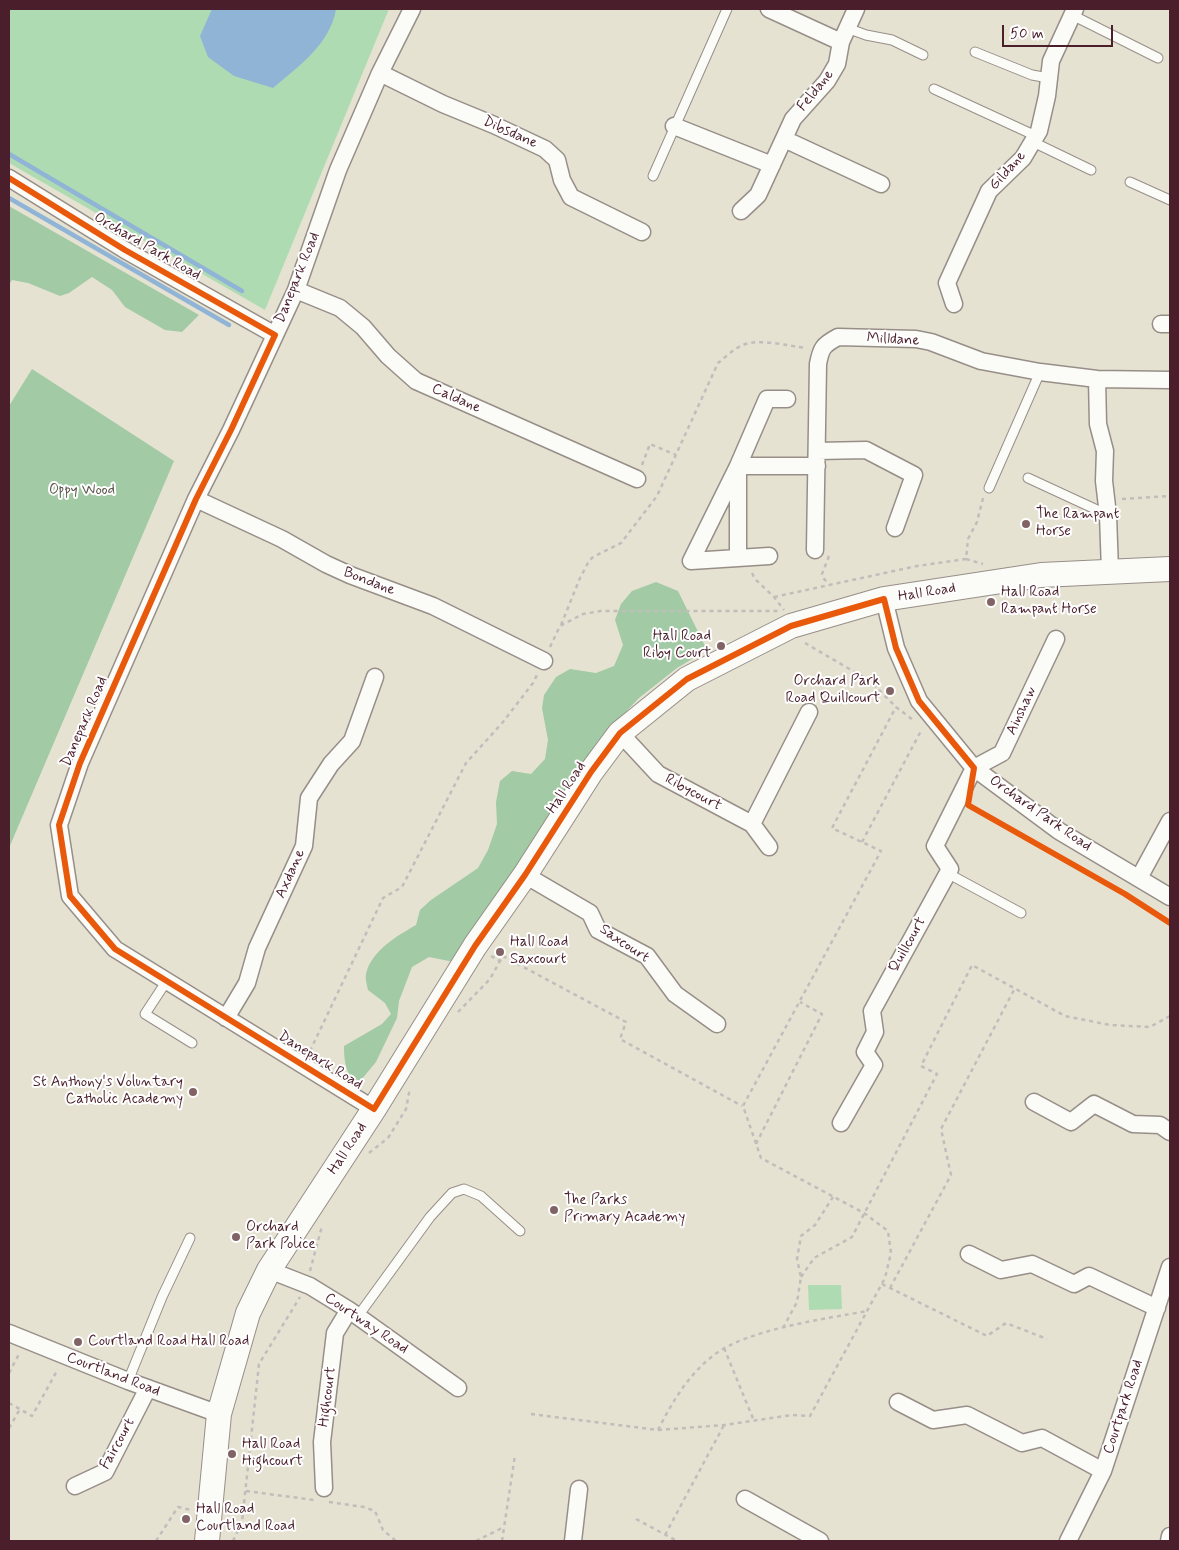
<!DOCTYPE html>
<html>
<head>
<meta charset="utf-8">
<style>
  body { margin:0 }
  #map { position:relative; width:1179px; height:1550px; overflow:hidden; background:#e6e2d2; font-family:Mynerve,sans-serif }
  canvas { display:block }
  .frame { position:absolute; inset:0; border:10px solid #4a1f2b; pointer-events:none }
  .scale { position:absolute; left:1002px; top:25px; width:111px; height:22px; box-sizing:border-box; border:2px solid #4a1f2b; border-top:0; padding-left:6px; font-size:15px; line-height:18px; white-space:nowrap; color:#4a1f2b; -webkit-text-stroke:4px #fff; paint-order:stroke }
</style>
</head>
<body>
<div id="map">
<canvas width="1179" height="1550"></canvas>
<div class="frame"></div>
<div class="scale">50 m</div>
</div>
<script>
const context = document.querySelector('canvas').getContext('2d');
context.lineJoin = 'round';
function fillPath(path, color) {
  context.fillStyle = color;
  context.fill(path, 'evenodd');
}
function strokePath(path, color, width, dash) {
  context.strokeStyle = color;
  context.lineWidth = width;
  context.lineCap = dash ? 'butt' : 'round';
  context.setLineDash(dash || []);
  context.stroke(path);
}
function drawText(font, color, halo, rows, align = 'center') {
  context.font = font + ' Mynerve,sans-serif';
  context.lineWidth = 4;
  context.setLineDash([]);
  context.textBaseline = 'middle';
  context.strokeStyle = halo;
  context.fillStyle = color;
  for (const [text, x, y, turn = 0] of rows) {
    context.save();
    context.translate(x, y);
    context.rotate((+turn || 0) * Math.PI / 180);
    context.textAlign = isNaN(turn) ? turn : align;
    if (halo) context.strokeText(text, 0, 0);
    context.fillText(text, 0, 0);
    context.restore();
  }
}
const green = new Path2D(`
  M9,9h380l-124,301 -256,-147z
  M808,1285h33l1,24 -33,1z`);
const forest = new Path2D(`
  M9,206l190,109 -17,17 -17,-2 -40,-23 -13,-17 -20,-13 -23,16 -9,3 -32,-13 -16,-3 -3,5z
  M32,369l142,92 -165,387v-442z
  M656,582l22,9 29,59 -30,18 -38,30 -41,43 -73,117 -71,104 -25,-5 -17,10 -13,34 -2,17 -21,44 -19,23c-11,-11 -13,-23 -13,-39l38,-22 9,-10 -6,-11 -17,-13c-1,-5 -3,-11 -2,-16 5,-23 31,-38 50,-49l4,-15 11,-10 47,-32 10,-18 9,-26 -1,-22 4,-21 12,-10 19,3 14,-15 3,-19 -6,-32 2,-13 12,-18 14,-8 26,4 18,-7 9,-21 -8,-25 6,-16 11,-13z`);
const water = new Path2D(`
  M212,9h124c-5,34 -38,58 -63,79l-39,-12 -26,-19 -8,-21z`);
const stream = new Path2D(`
  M9,154l233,137
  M9,198l220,127`);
const path = new Path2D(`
  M642,465l8,-21 26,11
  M983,498l-6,24 -9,17 -2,20 17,5
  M1122,499l48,-3
  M829,556l-7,18 1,4 7,7
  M752,573l3,6 19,18 10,13
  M774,597l143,-31 49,-7
  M561,625l19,-47 9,-17 4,-4 28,-14 36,-47 61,-133c8,-6 16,-15 25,-18 16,-7 46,1 63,3
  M805,643l65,38 26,26 17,13
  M550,647l10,-21 23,-12 18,-3h177
  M862,842l60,-113
  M491,956l9,5 3,-5 123,66 -6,17 122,67
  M458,1012l32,-33 10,-18
  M310,1051l73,-153 19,-11 64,-124 37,-41 30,-39 4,-8
  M756,1144l66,-130 -22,-12
  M369,1153l19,-15 18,-29 4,-21
  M310,1271l12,-45
  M801,1277l13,-19 38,-21 85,-163 -16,-8 51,-101 93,51 45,9 40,2 20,-11
  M882,1284l105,52 19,-13 41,16
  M890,1288l61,-113 -10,-46 74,-141
  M783,1328l14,-26 4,-25 -4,-18 4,-23 14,-11 18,-28
  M724,1348l30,73
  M9,1373l10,-19
  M9,1403l23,13 26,-47
  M531,1414l127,16 66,-5 68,-10 18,1 75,-138 6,-25 -3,-22 -24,-18 -103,-55 -18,-52 138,-255 -49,-23 64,-121
  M9,1428l11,-19
  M658,1430c14,-28 31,-56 56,-75 34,-26 111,-36 153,-44
  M246,1491l68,9
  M329,1502l35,5 11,4 8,19 13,11
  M636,1519l41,22
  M665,1535l59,-110
  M156,1541l22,-34 13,3
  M233,1541l9,-19 17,-158 41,-67
  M476,1541l28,-14
  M502,1541l13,-86`);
const lane = new Path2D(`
  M1072,15l86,43
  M847,28l19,7 26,5 31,15
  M975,52l57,23 17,3
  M934,89l102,47
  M1033,142l58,28
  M653,176l74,-167
  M1130,182l40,18
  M1028,478l80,37
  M989,488l51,-116
  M947,873l74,40
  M166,982l-21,32 47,29
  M358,1316l72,-99 22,-24 12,-4 17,7 39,35
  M128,1381l34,-84 28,-59`);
const street = new Path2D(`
  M769,9l72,33
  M380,73l63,31 51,21 51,24 12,11 5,20 9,17 71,35
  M674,126l98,39
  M784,139l97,45
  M9,178l116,72 150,85
  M741,211l17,-16 35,-76 34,-38 10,-17 4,-22 15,-33
  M296,290l44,18 23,19 25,29 28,25 221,98
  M954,304l-7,-21 42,-92 34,-33 16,-27 8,-35 4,-35 24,-52
  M1161,324h9
  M1097,379l1,45 7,27 -1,30 4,34 2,56
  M787,399h-20l-29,67h79
  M817,451l49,-1 48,25 -19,53
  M738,466l-47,95 78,-5
  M196,499l86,40 44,25 24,11 83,31 111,55
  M815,550l3,-186c3,-16 5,-19 20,-27l78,2 15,3 50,19 59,11 57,7 73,1
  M738,558v-87
  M884,599l12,49 23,53 55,67 85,63 111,66
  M620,733l38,41 94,50 17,23
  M974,768l28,-15 54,-114
  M752,824l57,-112
  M525,875l65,38 8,17 49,26 28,38 42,30
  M1139,878l31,-57
  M226,1018l21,-35 10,-35 47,-102 5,-48 22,-34 21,-23 23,-64
  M1034,1102l37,20 23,-18 39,20 27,1 10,7
  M374,1109l-259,-160 -45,-53 -11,-71 21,-62 116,-264 35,-69 65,-140 42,-120 42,-97 32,-64
  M841,1123l33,-58 -9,-13 10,-20 -3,-21 78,-142 -15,-23 39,-78
  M969,1254l32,16 31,-6 42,20 15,-8 68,32
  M269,1270l41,16 39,24 109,78
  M9,1333l119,48 91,33
  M898,1402l35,18 34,-5 55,28 20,-5 61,33
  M75,1486l30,-14 43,-84
  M324,1488l-2,-46 13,-109 14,-23
  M745,1499l75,42
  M573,1541l6,-52
  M1068,1541l35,-70 67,-204
  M1169,1541l1,-5`);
const secondary = new Path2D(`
  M207,1541l12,-127 29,-101 21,-43 105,-161 101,-163 50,-71 66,-103 29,-39 67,-54 104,-53 93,-27 157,-24 129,-6`);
const cycleway = new Path2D(`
  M9,178l116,72 150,85 -44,95 -35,69 -116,264 -21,62 11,71 45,53 259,160 101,-163 50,-71 66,-103 29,-39 67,-54 104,-53 93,-27 12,49 23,53 55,67 -6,37 157,89 45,29`);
const markers = [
  [1026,524,5,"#816365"],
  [991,602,5,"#816365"],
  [721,646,5,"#816365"],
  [890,691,5,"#816365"],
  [500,952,5,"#816365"],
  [193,1092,5,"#816365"],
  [554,1210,5,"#816365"],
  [236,1237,5,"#816365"],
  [78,1342,5,"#816365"],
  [232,1454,5,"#816365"],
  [186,1519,5,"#816365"]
];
const streetNames = [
  ["Feldane",816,91,-51],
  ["Dibsdane",510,133,24],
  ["Gildane",1008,171,-48],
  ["Orchard Park Road",147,247,30],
  ["Danepark Road",298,278,-68],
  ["Milldane",893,340,3],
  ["Caldane",456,399,24],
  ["Bondane",369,582,21],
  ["Hall Road",927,593,-9],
  ["Ainshaw",1022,711,-65],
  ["Danepark Road",85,722,-67],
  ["Hall Road",567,788,-57],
  ["Ribycourt",693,793,28],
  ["Orchard Park Road",1040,814,35],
  ["Axdane",291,874,-66],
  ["Saxcourt",624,944,34],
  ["Quillcourt",908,945,-61],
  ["Danepark Road",320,1061,32],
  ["Hall Road",348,1149,-57],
  ["Courtway Road",366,1324,34],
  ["Courtland Road",113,1375,21],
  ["Highcourt",328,1397,-83],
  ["Courtpark Road",1124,1407,-72],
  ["Faircourt",118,1444,-61]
];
const parkNames = [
  ["Oppy Wood",82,491]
];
const poiNames = [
  ["The Rampant",1036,515],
  ["Horse",1036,532],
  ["Hall Road",1001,593],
  ["Rampant Horse",1001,610],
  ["Hall Road",711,637,"right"],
  ["Riby Court",711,654,"right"],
  ["Orchard Park",880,682,"right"],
  ["Road Quillcourt",880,699,"right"],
  ["Hall Road",510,943],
  ["Saxcourt",510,960],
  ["St Anthony's Voluntary",183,1083,"right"],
  ["Catholic Academy",183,1100,"right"],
  ["The Parks",564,1201],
  ["Primary Academy",564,1218],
  ["Orchard",246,1228],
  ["Park Police",246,1245],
  ["Courtland Road Hall Road",88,1342],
  ["Hall Road",242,1445],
  ["Highcourt",242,1462],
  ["Hall Road",196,1510],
  ["Courtland Road",196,1527]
];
fillPath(green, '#afdbb3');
fillPath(forest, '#a1caa5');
fillPath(water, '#90b4d6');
strokePath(stream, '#90b4d6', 4.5);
strokePath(lane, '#978e88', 11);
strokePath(street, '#978e88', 19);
strokePath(secondary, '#978e88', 26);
strokePath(path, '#c2bdbb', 2.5, [4, 4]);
strokePath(lane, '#fbfbf8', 9);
strokePath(street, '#fbfbf8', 16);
strokePath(secondary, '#fbfbf8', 24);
strokePath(cycleway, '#e8590c', 6);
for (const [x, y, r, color] of markers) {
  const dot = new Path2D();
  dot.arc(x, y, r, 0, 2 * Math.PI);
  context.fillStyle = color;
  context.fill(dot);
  strokePath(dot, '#fff', 2);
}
drawText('15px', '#4a1f2b', '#fff', streetNames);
drawText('15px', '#5b564c', '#fff', parkNames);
drawText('15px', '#4a1f2b', '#fff', poiNames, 'left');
</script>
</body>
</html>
